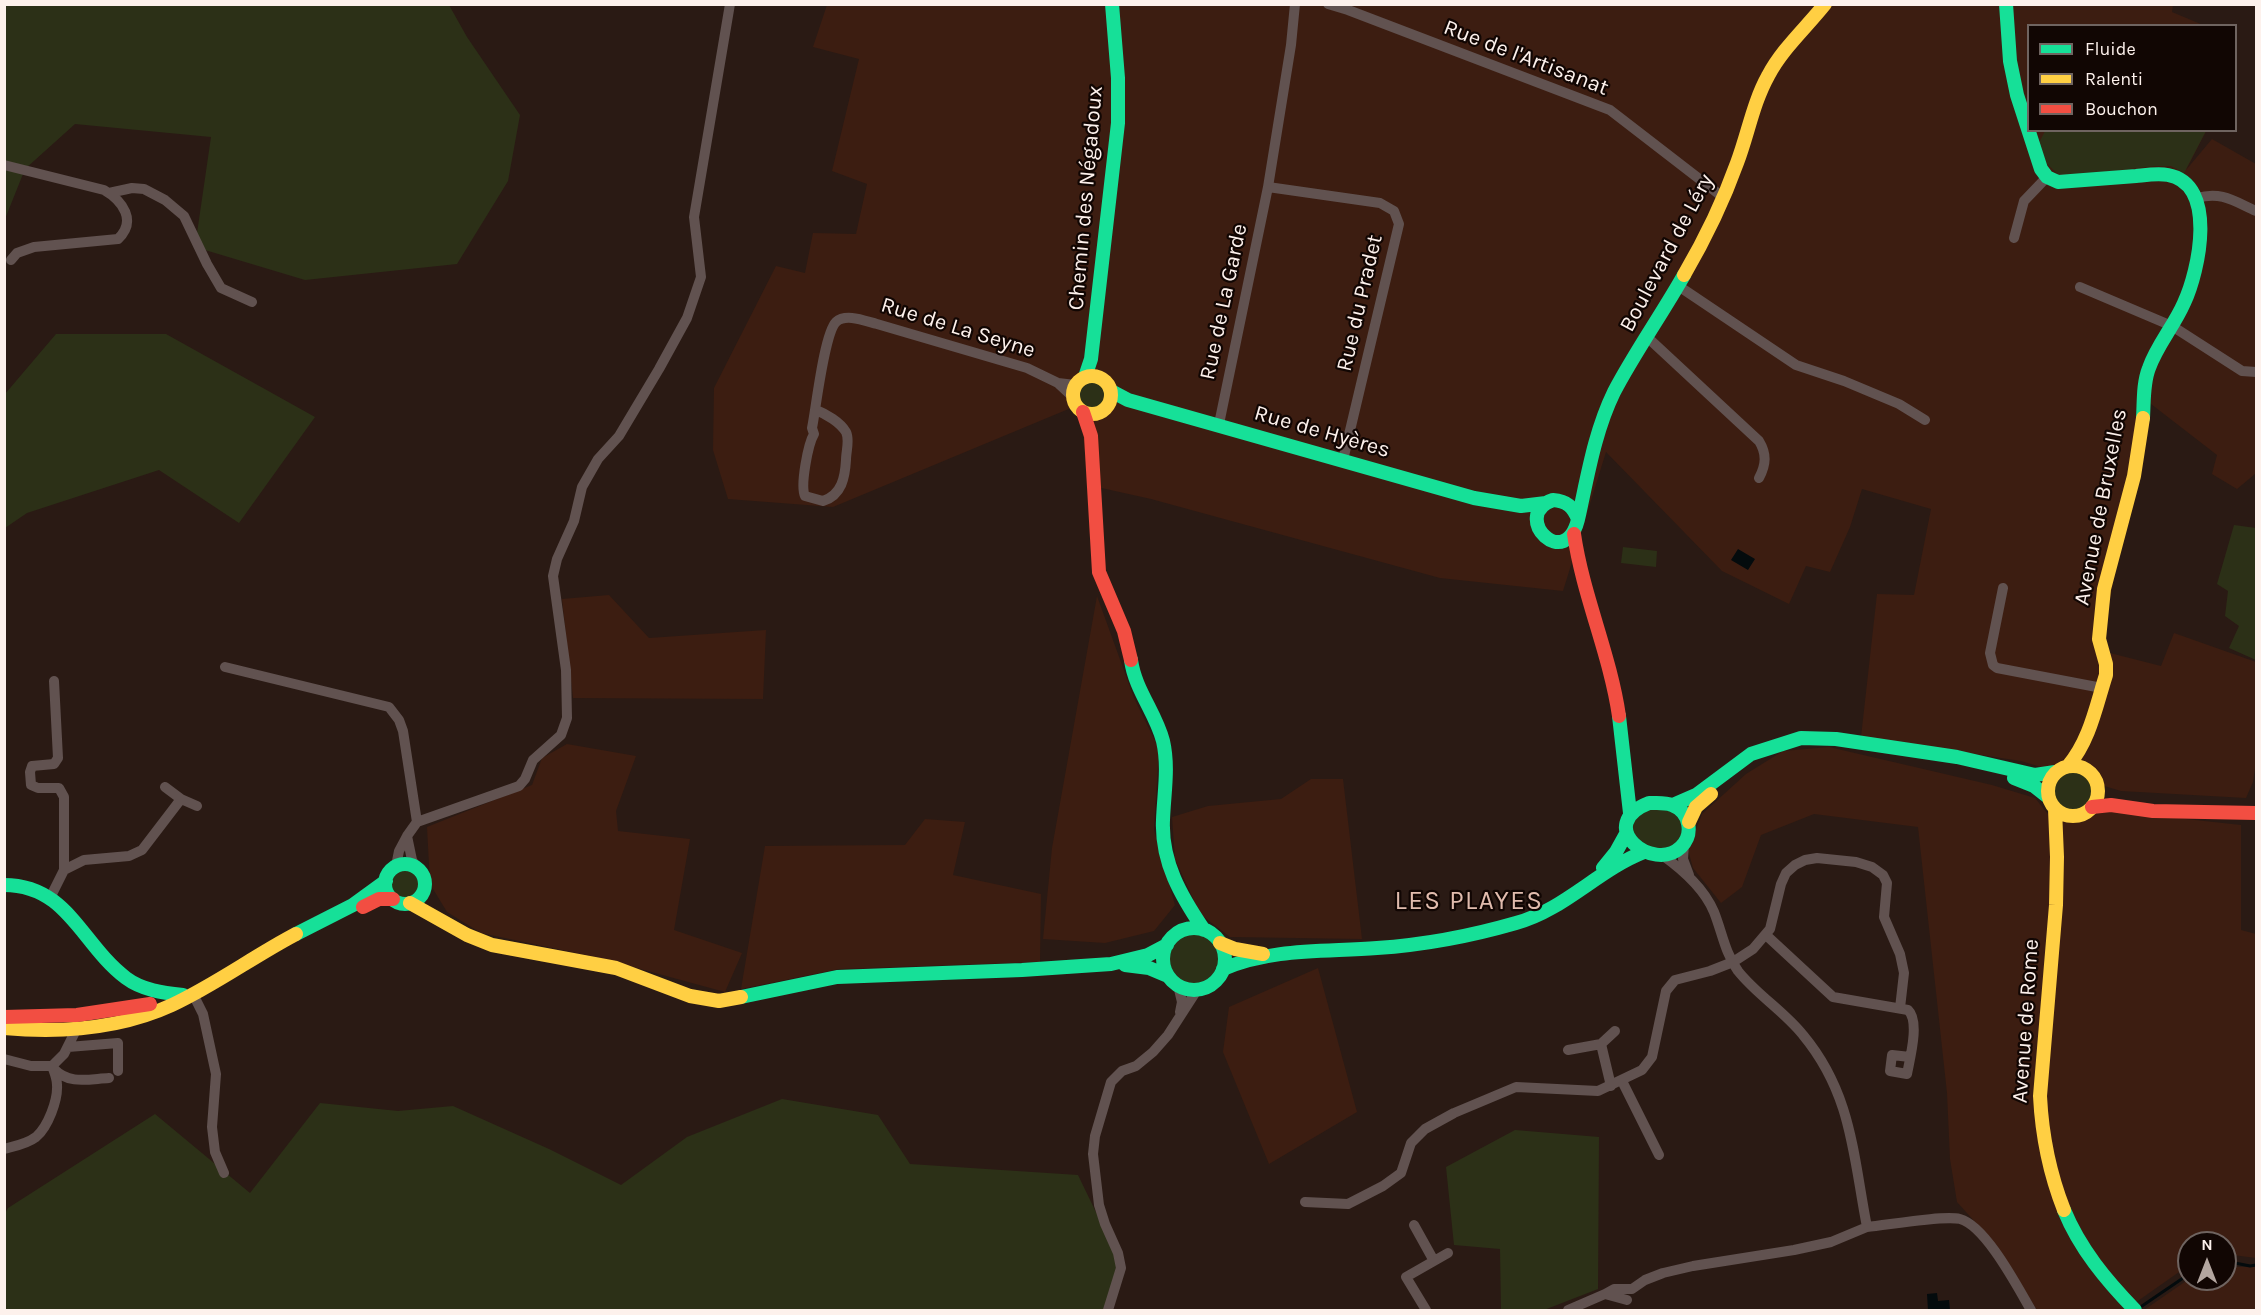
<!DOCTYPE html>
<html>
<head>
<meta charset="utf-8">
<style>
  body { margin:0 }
  #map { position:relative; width:2261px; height:1315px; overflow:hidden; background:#2a1a14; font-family:Karla,sans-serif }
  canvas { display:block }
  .frame { position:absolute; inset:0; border:6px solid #fdf1ec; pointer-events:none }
  .legend { position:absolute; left:2027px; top:24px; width:210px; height:108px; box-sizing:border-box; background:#110603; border:2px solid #6f6460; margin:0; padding:8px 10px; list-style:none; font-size:18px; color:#fdf1ec }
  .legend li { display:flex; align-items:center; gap:12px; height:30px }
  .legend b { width:30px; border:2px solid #6f6460 }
  .north { position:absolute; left:2177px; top:1231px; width:60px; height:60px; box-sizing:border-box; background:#110603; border:2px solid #6f6460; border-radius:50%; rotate:0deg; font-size:16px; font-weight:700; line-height:24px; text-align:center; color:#fdf1ec }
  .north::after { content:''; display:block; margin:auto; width:21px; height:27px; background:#b3a6a0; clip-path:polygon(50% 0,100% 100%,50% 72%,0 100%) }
</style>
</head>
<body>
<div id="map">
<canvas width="2261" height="1315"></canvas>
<div class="frame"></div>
<ul class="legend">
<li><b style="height:8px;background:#16e098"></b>Fluide</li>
<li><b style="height:8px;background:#ffcf43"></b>Ralenti</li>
<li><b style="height:8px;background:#f24e42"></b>Bouchon</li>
</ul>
<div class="north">N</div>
</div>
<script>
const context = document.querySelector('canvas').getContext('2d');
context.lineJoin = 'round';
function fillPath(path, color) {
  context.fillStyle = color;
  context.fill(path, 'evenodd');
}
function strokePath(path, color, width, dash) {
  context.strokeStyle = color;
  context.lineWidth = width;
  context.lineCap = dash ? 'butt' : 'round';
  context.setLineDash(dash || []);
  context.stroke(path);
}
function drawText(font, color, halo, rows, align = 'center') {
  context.font = font + ' Karla,sans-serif';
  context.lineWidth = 4.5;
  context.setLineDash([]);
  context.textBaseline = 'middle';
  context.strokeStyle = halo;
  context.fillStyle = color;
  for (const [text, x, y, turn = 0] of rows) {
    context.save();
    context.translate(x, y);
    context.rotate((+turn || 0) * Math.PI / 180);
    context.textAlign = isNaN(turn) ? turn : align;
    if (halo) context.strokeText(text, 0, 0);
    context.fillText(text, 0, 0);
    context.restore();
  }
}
const built = new Path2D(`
  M827,5h1346l-1,7 31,13 -175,1v104l178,1 -20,39 26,-31 44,25v306l-1,4 -18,15 -25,-15 5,-19 -66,-51 -5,35 -32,138 -10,58 6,18 51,13 13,-33 82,29v100l-3,20 -7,16 -125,-7 -100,-30 -160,-24 16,-143 37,1 17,-86 -69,-20 -12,38 -20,45 -24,-6 -17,38 -67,-33 -116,-119 -43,139 -123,-13 -289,-79 -63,-14 -6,-62 -11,-15 -238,99 -105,-8 -15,-49 1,-62 62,-122 29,7 8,-40 43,1 11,-50 -35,-13 27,-112 -46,-12z
  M609,595l40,43 117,-8 -3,69 -190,-1 -11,-99z
  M1097,596l37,102 25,51 -5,81 21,75 -21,26 -49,12 -62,-4 9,-91z
  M567,744l69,12 -20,55 2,20 72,8 -16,91 68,23 -17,39 -125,-34 -119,-25 -34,-21 -17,-28 -3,-57 105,-42 10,-27z
  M1829,747l163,38 43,13 12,15 27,10 30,-13 137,15v105l15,4v324l-31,-4v-11h-36v22l-64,45h-88l-43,-67 -37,-41 -7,-43 -3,-66 -29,-266 -104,-13 -53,21 -19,52 -21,16 -28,-35 -5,-18 14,-36 44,-40 37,-23z
  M1311,779h32l19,160 -132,-2 -30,-23 -25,-55 -3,-42 36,-11 73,-7z
  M925,819l40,3 -12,53 88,19 -1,68 -201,7 -98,20 24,-143 140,-1z
  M1318,968l39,144 -88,52 -46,-112 6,-45z
  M2225,1267h31v43h-112l45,-31h36z`);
const green = new Path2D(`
  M5,5h444l18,32 53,78 -12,66 -51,83 -152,16 -110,-33 16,-110 -136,-13 -50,45 -20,50z
  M2045,131h161l-22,42 -13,-7h-16l-67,8h-30l-11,-10 -8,-21z
  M56,334h110l149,83 -76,106 -80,-53 -132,43 -22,15v-134z
  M1073 395a19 19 0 1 1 38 0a19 19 0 1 1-38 0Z
  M2234,525l22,3v132l-27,-12 10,-22 -14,-10 3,-25 -11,-7z
  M1623,547l34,4 -1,16 -35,-4z
  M2048 791a25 25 0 1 1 50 0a25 25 0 1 1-50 0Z
  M1635,808l46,2 6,30 -34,14 -27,-29z
  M386 884a20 20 0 1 1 40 0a20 20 0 1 1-40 0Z
  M1163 959a31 31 0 1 1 62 0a31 31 0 1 1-62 0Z
  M782,1099l96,16 32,49 168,11 41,85 -9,50h-1105l-1,-95 4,-7 147,-94 95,79 70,-90 78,8 55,-5 96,43 72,36 66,-48z
  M1515,1130l84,7 -1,152 -54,21h-43l-1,-61 -46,-4 -8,-78z`);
const water = new Path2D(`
  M1738,549l17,10 -7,11 -17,-10z
  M1937,1293l1,8 11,-1 1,10h-22l-1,-16z`);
const stream = new Path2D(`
  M2225,1261l25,5 6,-1
  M2142,1306l47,-32`);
const street = new Path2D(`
  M1328,4l20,6 262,100 114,88
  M4,165l100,25c19,11 33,31 14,49l-84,8 -17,6 -6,7
  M1268,187l112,16 14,8 5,13 -56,236
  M109,193l23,-5 12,1 21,11 19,16 23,48 14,24 31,14
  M2197,198c24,-7 37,3 59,13
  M2014,238l10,-37 23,-24
  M1677,285l119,80 48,16 55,23 26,16
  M2080,287l92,39 70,45 14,1
  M1646,336l113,105c8,13 7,24 0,37
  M1073,397l-15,-14 17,2
  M816,410c10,4 24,12 30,22 4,8 0,19 0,28 -1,17 -4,35 -23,41l-18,-5c-5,-10 3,-52 9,-62l-2,-6c4,-19 12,-94 24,-106 10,-9 29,-1 41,2l150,44 31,15
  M1219,424l49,-237 23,-142 4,-41
  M2003,588l-13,65 3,12 4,3 105,20
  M225,667l164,40 10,13 4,11 14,91
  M165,787l16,12 16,7
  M407,836l5,24 4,7
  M1684,845l-1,14 6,16
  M1662,855c21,15 42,33 52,57 8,20 11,41 24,59 19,24 46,40 65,64 49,59 50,120 64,192 21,-2 76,-12 93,-8 26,7 58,69 71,91
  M396,866l3,-15 8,-15 10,-14 102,-36 6,-7 8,-19 28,-25 6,-17 -1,-48 -13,-94 4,-17 17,-38 8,-34 16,-28 21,-23 40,-67 28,-51 14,-41 -7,-60 36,-213
  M64,870l20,-10 45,-4 13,-6 39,-51
  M50,898l14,-28v-73l-5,-9h-21l-7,-3 -1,-13 2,-6 22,-2 4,-6 -4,-77
  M1766,935l67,62 75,13c12,11 2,48 -1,64l-17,-3 2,-16 18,2
  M1178,985l4,17 -2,10
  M193,994l10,20 13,60 -4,53 3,25 9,21
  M1601,1044l10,42
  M68,1047l50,-4v28
  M1568,1050l33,-6 14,-13
  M4,1059l27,7h21l12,-12 11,-22 -1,-3
  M54,1069c15,16 35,10 55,9
  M1622,1081l37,74
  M4,1149c11,-3 23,-5 32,-12 12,-10 22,-37 21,-52 0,-7 -3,-13 -5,-19
  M1305,1202l43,2 35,-18 18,-13 10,-30 14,-14 29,-16 62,-26 82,4 44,-21 10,-13 14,-66 9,-11 35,-9 23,-9 20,-13 17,-20 11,-45 5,-11 9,-8 10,-5 12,-2 39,4 16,5 11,8 4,8 -3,34 16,37 4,19 -4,35
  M1414,1225l20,36
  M1627,1300l-22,-6 9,-5h18l13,-9 18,-7 30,-7 101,-16 37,-8 36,-15
  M1108,1310l13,-42 -3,-15 -13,-29 -6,-19 -6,-51 2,-18 16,-54 11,-11 14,-5 17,-14 15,-17 29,-45
  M1426,1310l-20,-33 42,-24
  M1568,1310l37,-16`);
const fast = new Path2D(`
  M2006,4l4,57 7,34 24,74 6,8 11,5c26,-2 52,-4 78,-6 10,-1 22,-3 32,-1 50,9 31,96 16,128 -10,23 -27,42 -35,65 -6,15 -5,33 -6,50
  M1085,377l6,-18 27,-236v-45l-6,-74
  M1111,391l17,9 346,98 47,8 25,-3
  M1578,519c-5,-12 -11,-18 -25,-19 -44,15 14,77 26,15 9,-41 16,-84 35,-123 21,-40 48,-78 70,-117
  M1131,660c4,30 25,53 32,81 6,26 1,52 0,79 -2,42 18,76 41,110
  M1619,716l11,97
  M2014,778l20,8 14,11
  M1649,803c8,0 16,-1 23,2 18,7 22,29 9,42 -28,27 -88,-22 -32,-44z
  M1673,805l23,-10 55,-41 50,-16 35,1 121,18 78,18 20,-3
  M385 884a20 20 0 1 1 40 0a20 20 0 1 1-40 0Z
  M1603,868l13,-16 10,-18
  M4,885c64,0 77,59 122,93 16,12 37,15 57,17
  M1163 959a31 31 0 1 1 62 0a31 31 0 1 1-62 0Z
  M296,934l57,-29 33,-24
  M1125,965l24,3 19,8
  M1223,969c49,-21 101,-17 154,-21 46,-3 94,-12 139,-25 48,-13 82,-53 128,-71
  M741,997l96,-20 185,-7 89,-6 37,-9 19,-10
  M2064,1210c16,39 42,70 71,100`);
const slow = new Path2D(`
  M1684,275c21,-36 39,-73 53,-112 11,-29 16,-60 31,-87 14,-27 38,-48 57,-72
  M1073 395a19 19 0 1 1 38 0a19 19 0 1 1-38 0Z
  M2048 791a25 25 0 1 1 50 0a25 25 0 1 1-50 0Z
  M2068,766c22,-26 28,-60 38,-91v-11l-7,-25 5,-50 30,-113 9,-58
  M2055,809l2,48 -1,48 -16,191c2,40 9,76 24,114
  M1689,822l7,-15 15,-13
  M410,903l57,32 25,10 124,23 74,28 29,5 22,-4
  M1220,943l15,6 28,5
  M4,1028c56,5 116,1 168,-23 43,-20 82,-49 124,-71`);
const jam = new Path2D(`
  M1083,412l8,24 8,136 25,59 7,29
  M1574,534c9,62 36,120 45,182
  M2092,807l19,-2 42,6 103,2
  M363,907l16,-8h14
  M4,1017l73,-2 73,-11`);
const streetNames = [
  ["Rue de l'Artisanat",1526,58,21],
  ["Chemin des Négadoux",1086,198,-85],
  ["Boulevard de Léry",1667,253,-62],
  ["Rue de La Garde",1224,302,-78],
  ["Rue du Pradet",1360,303,-77],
  ["Rue de La Seyne",958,328,17],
  ["Rue de Hyères",1322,432,16],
  ["Avenue de Bruxelles",2101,507,-79],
  ["Avenue de Rome",2026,1021,-86]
];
const quarterNames = [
  ["LES PLAYES",1469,902]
];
fillPath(built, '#3c1d11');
fillPath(green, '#2c3017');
fillPath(water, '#040b0d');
strokePath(stream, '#040b0d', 3);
strokePath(street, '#615250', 10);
strokePath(fast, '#16e098', 14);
strokePath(slow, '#ffcf43', 14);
strokePath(jam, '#f24e42', 14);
drawText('22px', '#fdf1ec', '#110603', streetNames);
context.letterSpacing = '1.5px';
drawText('26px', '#e0bbad', '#110603', quarterNames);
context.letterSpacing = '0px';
</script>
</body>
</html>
